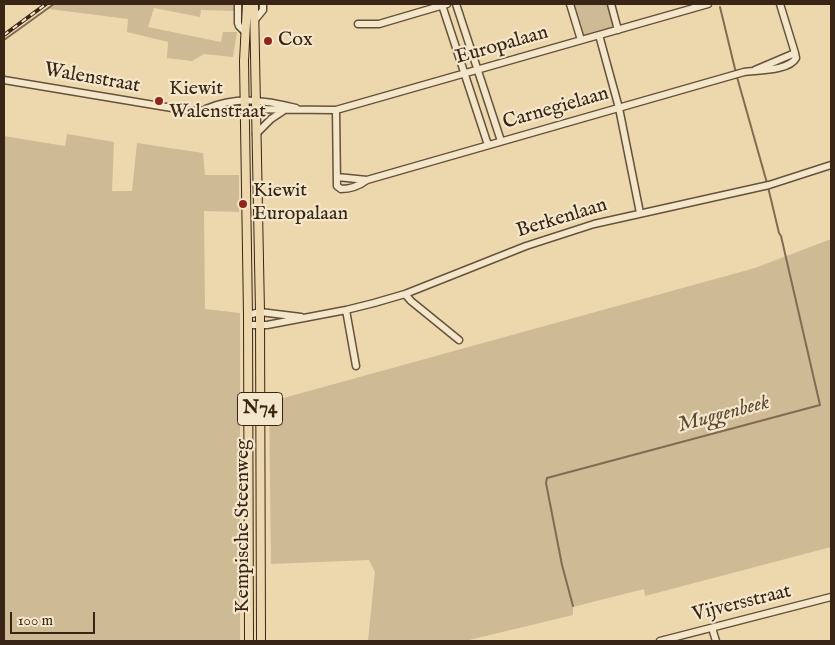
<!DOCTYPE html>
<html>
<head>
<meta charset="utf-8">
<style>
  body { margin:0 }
  #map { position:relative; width:835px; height:645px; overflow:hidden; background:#edd8ae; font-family:"IM FELL English",serif }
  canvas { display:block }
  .frame { position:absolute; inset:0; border:5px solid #382515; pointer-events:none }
  .scale { position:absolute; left:10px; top:612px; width:85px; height:22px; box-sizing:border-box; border:2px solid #382515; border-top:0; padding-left:6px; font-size:15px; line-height:18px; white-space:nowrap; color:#382515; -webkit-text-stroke:4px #f3e6ca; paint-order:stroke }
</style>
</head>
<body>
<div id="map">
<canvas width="835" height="645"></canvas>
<div class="frame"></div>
<div class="scale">100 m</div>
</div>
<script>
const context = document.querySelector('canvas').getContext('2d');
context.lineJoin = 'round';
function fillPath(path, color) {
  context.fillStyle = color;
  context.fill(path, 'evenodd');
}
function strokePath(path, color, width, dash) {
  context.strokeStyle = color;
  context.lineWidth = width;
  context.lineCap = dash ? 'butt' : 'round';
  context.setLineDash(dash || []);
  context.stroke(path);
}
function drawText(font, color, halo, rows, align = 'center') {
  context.font = font + ' "IM FELL English",serif';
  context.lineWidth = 4.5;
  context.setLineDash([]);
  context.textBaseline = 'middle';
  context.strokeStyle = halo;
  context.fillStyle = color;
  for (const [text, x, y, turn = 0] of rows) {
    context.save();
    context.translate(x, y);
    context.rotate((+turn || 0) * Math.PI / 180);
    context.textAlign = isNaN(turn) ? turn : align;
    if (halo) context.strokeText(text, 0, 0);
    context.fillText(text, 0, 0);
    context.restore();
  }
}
const green = new Path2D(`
  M56,4h180v7l-35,-1 -1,7 -46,-9 -6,19 73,15 2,-10h14l-4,25 -29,-3 -12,7 -25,-3 1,-16 -41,-10 1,-13 -79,-10z
  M573,4h35l6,24 -31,9z
  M67,134l47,8 -2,49h20l5,-48 66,10 2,22h34v37l-35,-1 1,98 35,4v328h-236v-505l61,10z
  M831,239v308l-186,49 -1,-7 -71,18v8l-108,26h-97l7,-69 -6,-12 -98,4 -2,-162 486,-134z`);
const stream = new Path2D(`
  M720,7l16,66
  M4,40l50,-36
  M737,77l30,106
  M573,606l-11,-41 -16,-82 1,-5 273,-73 -39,-169 -2,-3 -11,-46`);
const minor = new Path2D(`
  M238,4v19l1,3 6,6
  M456,4l45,137
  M570,4l11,36
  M611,4l7,26
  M442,5l46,140
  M254,21l9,-11v-6
  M358,24h21l68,-20
  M599,35l20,73 21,105
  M755,70l40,-17
  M4,80l186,31 44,-2 102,1 372,-106
  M206,109c30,-13 59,-9 90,-1
  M336,110l1,76 4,3c10,0 18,-3 26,-9l377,-108c13,-2 45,-1 52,-14l-1,-5 -15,-49
  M256,134l15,-15 12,-8
  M337,177l30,3
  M405,294l6,7 48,39
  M346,310l10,56
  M248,315l12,-3 41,5
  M248,325h19l79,-15 28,-7 31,-9 121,-48 68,-22 175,-39 62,-20
  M712,628l4,13
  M660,641l171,-44`);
const major = new Path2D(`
  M247,4l-3,57 4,254 1,326
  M254,4l6,308 1,329`);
const rail = new Path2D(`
  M4,35l42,-31`);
const markers = [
  [268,41,5,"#8f2418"],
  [159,101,5,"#8f2418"],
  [243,204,5,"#8f2418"]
];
const shields = [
  [260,409,45]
];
const shieldNames = [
  ["N74",260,409]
];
const poiNames = [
  ["Cox",278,41],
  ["Kiewit",169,90],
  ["Walenstraat",169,113],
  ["Kiewit",253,192],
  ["Europalaan",253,215]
];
const streetNames = [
  ["Europalaan",502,46,-16],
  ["Walenstraat",92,79,10],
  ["Carnegielaan",556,109,-16],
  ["Berkenlaan",562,219,-17],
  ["Kempische Steenweg",244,526,-90],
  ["Vijversstraat",742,604,-14]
];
const waterNames = [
  ["Muggenbeek",724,415,-15]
];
fillPath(green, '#ceba94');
strokePath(stream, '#7f6c52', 2);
strokePath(minor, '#65523b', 9);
strokePath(major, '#382515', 10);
strokePath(minor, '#f3e6ca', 6);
strokePath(major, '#edd8ae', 8);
strokePath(rail, '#382515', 4);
strokePath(rail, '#f3e6ca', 2, [5.5]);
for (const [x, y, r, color] of markers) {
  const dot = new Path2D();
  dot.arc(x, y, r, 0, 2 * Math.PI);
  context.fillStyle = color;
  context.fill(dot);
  strokePath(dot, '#f3e6ca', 2);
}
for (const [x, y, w] of shields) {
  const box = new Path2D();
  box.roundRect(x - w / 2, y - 16.5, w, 33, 4);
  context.fillStyle = '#f3e6ca';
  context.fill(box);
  strokePath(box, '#382515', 1);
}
drawText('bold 19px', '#382515', null, shieldNames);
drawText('20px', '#382515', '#f3e6ca', poiNames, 'left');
drawText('20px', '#382515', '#f3e6ca', streetNames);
drawText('italic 21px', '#5c4833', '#f3e6ca', waterNames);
</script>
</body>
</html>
